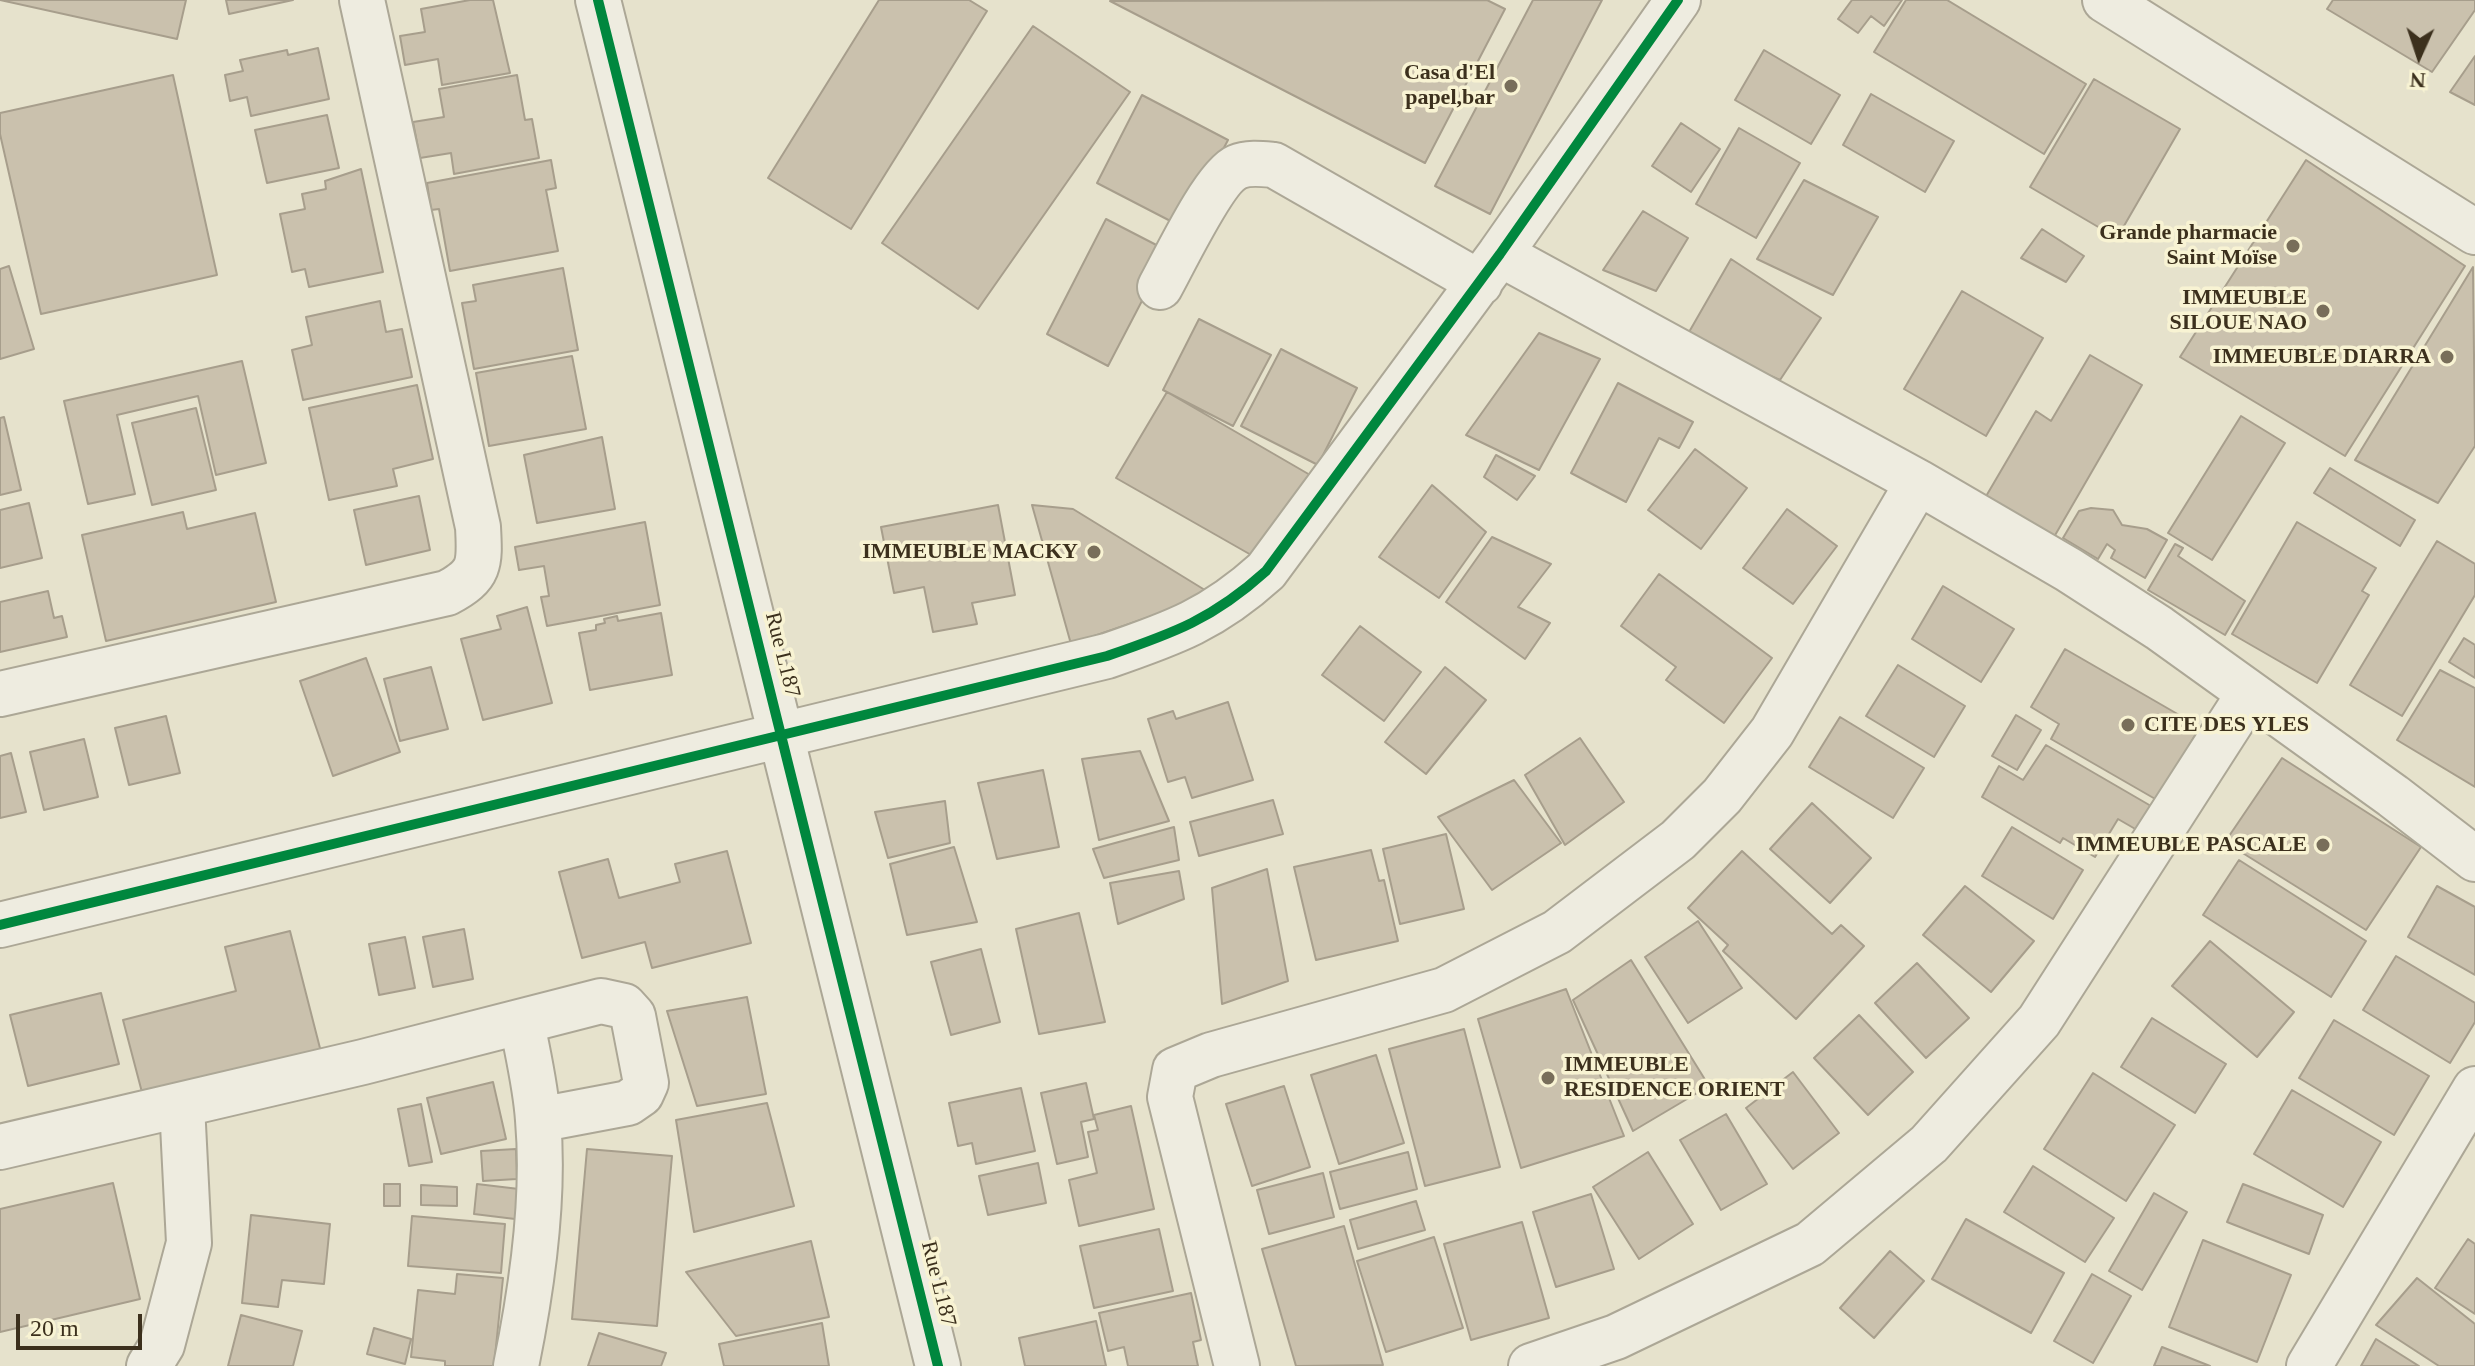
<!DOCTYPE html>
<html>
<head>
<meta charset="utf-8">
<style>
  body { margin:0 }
  #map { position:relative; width:2475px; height:1366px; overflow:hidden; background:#e6e2cc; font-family:Georgia,serif }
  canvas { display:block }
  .north { position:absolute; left:2379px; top:16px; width:80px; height:80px; -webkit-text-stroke:6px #f8f3d3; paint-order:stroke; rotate:183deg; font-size:22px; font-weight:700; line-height:32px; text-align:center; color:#3c301d }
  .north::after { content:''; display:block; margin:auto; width:28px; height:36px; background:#3c301d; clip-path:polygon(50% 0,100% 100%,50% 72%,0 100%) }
  .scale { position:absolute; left:16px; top:1314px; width:126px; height:36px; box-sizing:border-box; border:4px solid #3c301d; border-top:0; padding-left:10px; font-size:24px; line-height:28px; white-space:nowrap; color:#3c301d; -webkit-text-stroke:6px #f8f3d3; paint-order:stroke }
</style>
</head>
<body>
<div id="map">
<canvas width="2475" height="1366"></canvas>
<div class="north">N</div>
<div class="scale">20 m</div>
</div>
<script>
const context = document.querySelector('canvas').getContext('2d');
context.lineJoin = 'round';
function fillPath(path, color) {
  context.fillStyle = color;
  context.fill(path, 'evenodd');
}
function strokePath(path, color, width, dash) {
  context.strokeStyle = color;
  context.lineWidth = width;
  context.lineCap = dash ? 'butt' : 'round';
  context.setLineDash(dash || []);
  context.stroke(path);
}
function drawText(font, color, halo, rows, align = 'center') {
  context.font = font + ' Georgia,serif';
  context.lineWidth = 7;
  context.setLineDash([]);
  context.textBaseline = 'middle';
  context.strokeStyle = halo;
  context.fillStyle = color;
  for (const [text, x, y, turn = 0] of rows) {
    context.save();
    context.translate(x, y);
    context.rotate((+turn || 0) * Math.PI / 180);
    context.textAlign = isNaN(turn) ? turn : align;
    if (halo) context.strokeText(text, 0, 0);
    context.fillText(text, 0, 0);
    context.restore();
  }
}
const building = new Path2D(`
  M0,0h186l-9,39z
  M226,0h67l-64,14z
  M470,0h23l17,73 -68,12 -4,-26 -33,6 -5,-29 25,-4 -4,-23z
  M879,0h90l18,11 -136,218 -83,-51z
  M1487,0l18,9 -80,154 -315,-162z
  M1533,0h69l-112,214 -55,-28z
  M1852,0h50l-18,26 -13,-10 -13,17 -20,-14z
  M1906,0h41l139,84 -42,70 -170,-102z
  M2333,0h142v10l-43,62 -105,-63z
  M1033,26l97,66 -152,217 -96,-66z
  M318,48l11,51 -78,17 -4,-19 -17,4 -5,-26 18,-4 -3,-11 47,-10 1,5z
  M1764,50l76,45 -29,49 -76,-44z
  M2475,56v49l-25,-13z
  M173,75l44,200 -176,39 -41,-180v-21z
  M517,75l8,45 7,-1 7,39 -85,16 -3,-21 -31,5 -7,-36 31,-5 -5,-28z
  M2094,79l86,50 -63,109 -87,-51z
  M1871,94l83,47 -29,51 -82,-47z
  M1142,95l86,45 -46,87 -85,-44z
  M327,115l12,53 -72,15 -12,-53z
  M1681,123l39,26 -29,43 -39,-26z
  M1739,128l61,35 -44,75 -60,-34z
  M551,160l5,28 -10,2 12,61 -108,20 -11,-62 -8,1 -4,-27z
  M2306,160l159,106 -120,190 -165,-99z
  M361,169l22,103 -74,15 -4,-18 -13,3 -12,-58 25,-5 -3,-15 24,-5 -1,-8z
  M1804,180l74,37 -45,78 -76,-36z
  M1643,211l45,27 -32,53 -53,-21z
  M1106,219l62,32 -60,115 -61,-32z
  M2042,229l42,27 -18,26 -45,-24z
  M1731,259l90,59 -41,62 -95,-41z
  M9,266l25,83 -34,10v-90z
  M2473,267l2,179 -37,57 -83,-43z
  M563,268l15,82 -104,19 -12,-66 14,-2 -3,-16z
  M1962,291l81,47 -57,98 -82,-47z
  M380,301l6,31 16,-3 10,48 -109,23 -11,-50 20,-5 -6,-28z
  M1199,319l72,36 -38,71 -70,-36z
  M1539,333l61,26 -61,111 -73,-35z
  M1281,349l76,39 -39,77 -77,-39z
  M2090,355l52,30 -88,152 -69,-39 51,-87 15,10z
  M572,356l14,73 -97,17 -13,-73z
  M242,361l24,102 -50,12 -18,-79 -81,19 18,79 -47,10 -24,-103z
  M1618,383l75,39 -14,26 -20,-10 -33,64 -55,-29z
  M417,385l16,74 -40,10 4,17 -68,14 -20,-92z
  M1167,392l150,87 -50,85 -151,-86z
  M196,408l20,82 -64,15 -20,-82z
  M2241,416l44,27 -73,117 -44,-27z
  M4,417l17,73 -21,5v-77z
  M602,437l13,72 -78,14 -13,-68z
  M1695,449l52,39 -46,61 -53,-39z
  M1496,455l39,21 -18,24 -33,-23z
  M2330,468l85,52 -15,26 -86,-53z
  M1432,485l54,47 -47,66 -60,-41z
  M419,496l11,54 -64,15 -12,-55z
  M29,503l13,55 -42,10v-58z
  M998,505l17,90 -43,8 5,21 -44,8 -9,-45 -30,6 -13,-66z
  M1032,505l41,4 140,86 -142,49z
  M2091,508l22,2 9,15 25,4 20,11 -22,38 -34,-20 4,-8 -8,-6 -9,15 -35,-21 16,-27z
  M1787,509l50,37 -44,58 -50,-36z
  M183,512l4,17 68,-16 21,89 -170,39 -24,-106z
  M645,522l15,83 -113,21 -6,-29 8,-1 -5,-30 -25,4 -4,-23z
  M2297,522l79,46 -14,23 7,4 -52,88 -85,-49z
  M1492,537l59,27 -33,43 32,16 -25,36 -79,-57z
  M2437,541l38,23v31l-73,121 -52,-31z
  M2175,544l8,4 -5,8 67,45 -20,34 -77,-45z
  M1659,574l113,84 -48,65 -58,-43 10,-13 -55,-41z
  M1943,586l71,43 -33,53 -69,-43z
  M48,591l6,27 8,-2 5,21 -67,15v-50z
  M527,607l25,96 -69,17 -22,-81 40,-10 -4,-13z
  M661,613l11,62 -82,15 -11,-57 17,-3v-5l9,-2 -1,-4 13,-3 1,5z
  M1360,626l61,46 -37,49 -62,-46z
  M2464,638l11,7v33l-26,-16z
  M2065,649l135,78 -43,73 -106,-61 8,-15 -28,-17z
  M366,658l34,94 -67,24 -33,-95z
  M1898,665l67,41 -31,51 -68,-41z
  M431,667l17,62 -48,12 -16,-62z
  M1445,667l41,33 -60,74 -41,-32z
  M2440,670l35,18v99l-78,-47z
  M1228,702l25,78 -61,18 -7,-21 -17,5 -20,-63 25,-8 3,8z
  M2016,715l25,15 -24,40 -25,-14z
  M166,716l14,57 -51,12 -14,-57z
  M1840,717l84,51 -31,50 -84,-51z
  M1580,738l44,64 -59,43 -40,-70z
  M84,739l14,58 -54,13 -14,-58z
  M2046,745l105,61 -14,24 -19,-11 -23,38 -32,-19 -3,5 -78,-46 17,-31 24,14z
  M1140,751l29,70 -70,19 -17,-81z
  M11,753l15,59 -26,6v-62z
  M2282,758l139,89 -55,83 -141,-88z
  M1043,770l16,77 -62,12 -19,-76z
  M1514,780l47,63 -69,47 -54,-73z
  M1273,800l10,34 -84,22 -9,-34z
  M945,801l5,42 -62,15 -13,-46z
  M1812,803l59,55 -41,45 -60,-54z
  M1174,827l5,33 -75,18 -11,-29z
  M2012,827l71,43 -30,49 -71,-43z
  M1446,834l18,75 -64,15 -17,-75z
  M954,847l23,75 -70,13 -17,-71z
  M1371,850l8,31 5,-1 14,61 -82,19 -22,-93z
  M727,851l24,92 -99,25 -7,-26 -63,16 -23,-86 49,-13 11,39 61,-16 -5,-18z
  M1742,851l90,83 9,-9 23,21 -68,73 -73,-68 5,-6 -40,-37z
  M2239,860l127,81 -35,56 -128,-82z
  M1267,869l21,112 -66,23 -10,-116z
  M1179,871l5,28 -66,25 -8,-41z
  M1965,886l69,55 -43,51 -68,-57z
  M2437,886l38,21v68l-67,-38z
  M1079,913l26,109 -66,12 -23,-105z
  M1698,921l44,67 -54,35 -43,-66z
  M464,929l9,50 -40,8 -10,-50z
  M290,931l32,125 -178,44 -21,-80 113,-29 -11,-44z
  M405,937l10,51 -36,7 -10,-51z
  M2210,941l84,71 -37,45 -85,-71z
  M981,949l19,73 -49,13 -20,-73z
  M2396,956l79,47v19l-25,41 -87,-53z
  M1631,960l78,126 -76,45 -60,-131z
  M1917,963l52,55 -43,40 -51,-55z
  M1566,989l58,147 -103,32 -43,-149z
  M101,993l18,71 -91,22 -18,-71z
  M747,997l19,97 -69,12 -30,-95z
  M1859,1015l54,57 -45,43 -54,-57z
  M2152,1018l74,46 -31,49 -74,-46z
  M2334,1020l95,56 -35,59 -95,-57z
  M1464,1029l36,138 -75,19 -36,-137z
  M1376,1055l28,88 -65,21 -28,-89z
  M1793,1072l46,61 -46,36 -47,-61z
  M2093,1073l82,52 -49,76 -82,-52z
  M493,1082l13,57 -65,15 -14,-56z
  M1086,1083l8,36 -13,3 7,35 -31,7 -16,-71z
  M1284,1086l26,81 -58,19 -26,-82z
  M1021,1088l14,63 -59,13 -4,-21 -14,3 -9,-43z
  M2292,1090l89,52 -38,65 -89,-53z
  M767,1103l27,103 -100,26 -18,-112z
  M421,1104l11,58 -23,4 -11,-57z
  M1131,1106l23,103 -75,17 -10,-46 28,-7 -9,-41 10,-2 -4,-15z
  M1726,1114l41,70 -46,26 -41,-70z
  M516,1149l1,30 -34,2 -2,-30z
  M587,1149l85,7 -15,170 -85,-7z
  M1408,1152l9,37 -77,20 -10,-37z
  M1648,1152l45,72 -54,35 -46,-72z
  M1038,1163l8,40 -58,12 -9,-39z
  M2033,1166l81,52 -29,44 -81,-50z
  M1323,1173l11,44 -65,17 -12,-44z
  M113,1183l27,116 -140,33v-123z
  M384,1184h16v22h-16z
  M477,1184l42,5 -4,30 -41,-5z
  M2243,1184l80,31 -14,39 -82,-32z
  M421,1185l36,2v19l-36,-1z
  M2154,1193l33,19 -45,78 -33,-19z
  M1591,1194l23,75 -58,18 -23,-75z
  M1416,1201l9,29 -67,19 -8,-29z
  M251,1215l79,9 -6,60 -42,-4 -4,27 -36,-4z
  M412,1216l93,8 -4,49 -93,-7z
  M1966,1219l98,54 -33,60 -99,-54z
  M1522,1222l27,96 -78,22 -27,-96z
  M1344,1226l39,139 -87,1 -34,-117z
  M1159,1229l14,62 -79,17 -14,-62z
  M1434,1237l29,91 -77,24 -29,-91z
  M2468,1239l7,5v70l-40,-26z
  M2203,1240l88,35 -34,87 -88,-35z
  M811,1241l18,76 -93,19 -50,-64z
  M1890,1251l34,30 -50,57 -34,-30z
  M457,1274l46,4 -9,88h-49v-5l-34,-4 7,-67 37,4z
  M2092,1274l39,22 -38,67 -39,-22z
  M2417,1278l58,46v42h-36l-63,-41z
  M1191,1293l10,47 -8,2 5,24h-70l-4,-19 -16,4 -9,-38z
  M241,1315l61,16 -9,35h-65z
  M1096,1321l10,45h-81l-6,-28z
  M822,1323l7,43h-105l-5,-22z
  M374,1328l37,11 -6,25 -38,-10z
  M599,1333l67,20 -5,13h-73z
  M2376,1339l43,27h-58z
  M2162,1347l48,19h-56z`);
const minor = new Path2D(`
  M598,0l340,1366
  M2105,0l370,232
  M1500,254l418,228 151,88 90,58 234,168 82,63
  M1160,287c14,-25 54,-110 77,-120 11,-5 26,-3 37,-2l206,118
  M0,694l447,-101c34,-18 33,-29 31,-66l-116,-527
  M0,925l1107,-269c67,-23 106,-37 159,-85l234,-317 178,-254
  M0,1147l363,-85 238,-61 23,5 9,10 13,67 -5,11 -13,9 -90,17
  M149,1366l13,-21 27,-102 -7,-138
  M516,1366c16,-78 29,-166 22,-246 -2,-32 -10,-65 -16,-97
  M1237,1366l-67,-269 5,-27 36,-15 233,-65 113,-58 121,-92 44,-44 50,-64 146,-250
  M1531,1366l85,-29 194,-93 119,-100 110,-123 210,-327
  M2309,1366l166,-277`);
const cycleway = new Path2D(`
  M598,0l340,1366
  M0,925l1107,-269c67,-23 106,-37 159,-85l234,-317 178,-254`);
const markers = [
  [1511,86,8,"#786e5a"],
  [2293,246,8,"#786e5a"],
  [2323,311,8,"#786e5a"],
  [2447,357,8,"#786e5a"],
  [1094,552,8,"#786e5a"],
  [2128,725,8,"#786e5a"],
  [2323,845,8,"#786e5a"],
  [1548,1078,8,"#786e5a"]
];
const poiNames = [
  ["Casa d'El",1495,73],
  ["papel,bar",1495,98],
  ["Grande pharmacie",2277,233],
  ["Saint Moïse",2277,258],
  ["IMMEUBLE",2307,298],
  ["SILOUE NAO",2307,323],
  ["IMMEUBLE DIARRA",2431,357],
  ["IMMEUBLE MACKY",1078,552],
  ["CITE DES YLES",2144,725,"left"],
  ["IMMEUBLE PASCALE",2307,845],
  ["IMMEUBLE",1564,1065,"left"],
  ["RESIDENCE ORIENT",1564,1090,"left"]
];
const streetNames = [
  ["Rue L187",782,655,76],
  ["Rue L187",938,1284,76]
];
fillPath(building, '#cac1ad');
strokePath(building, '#a79e8c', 2);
strokePath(minor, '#aca796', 48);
strokePath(minor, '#eeece0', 44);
strokePath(cycleway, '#00873e', 10);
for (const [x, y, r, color] of markers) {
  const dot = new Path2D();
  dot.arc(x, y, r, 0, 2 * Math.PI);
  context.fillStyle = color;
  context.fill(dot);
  strokePath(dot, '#f8f3d3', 3);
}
drawText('bold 22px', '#3c301d', '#f8f3d3', poiNames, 'right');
drawText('22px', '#3c301d', '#f8f3d3', streetNames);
</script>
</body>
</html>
